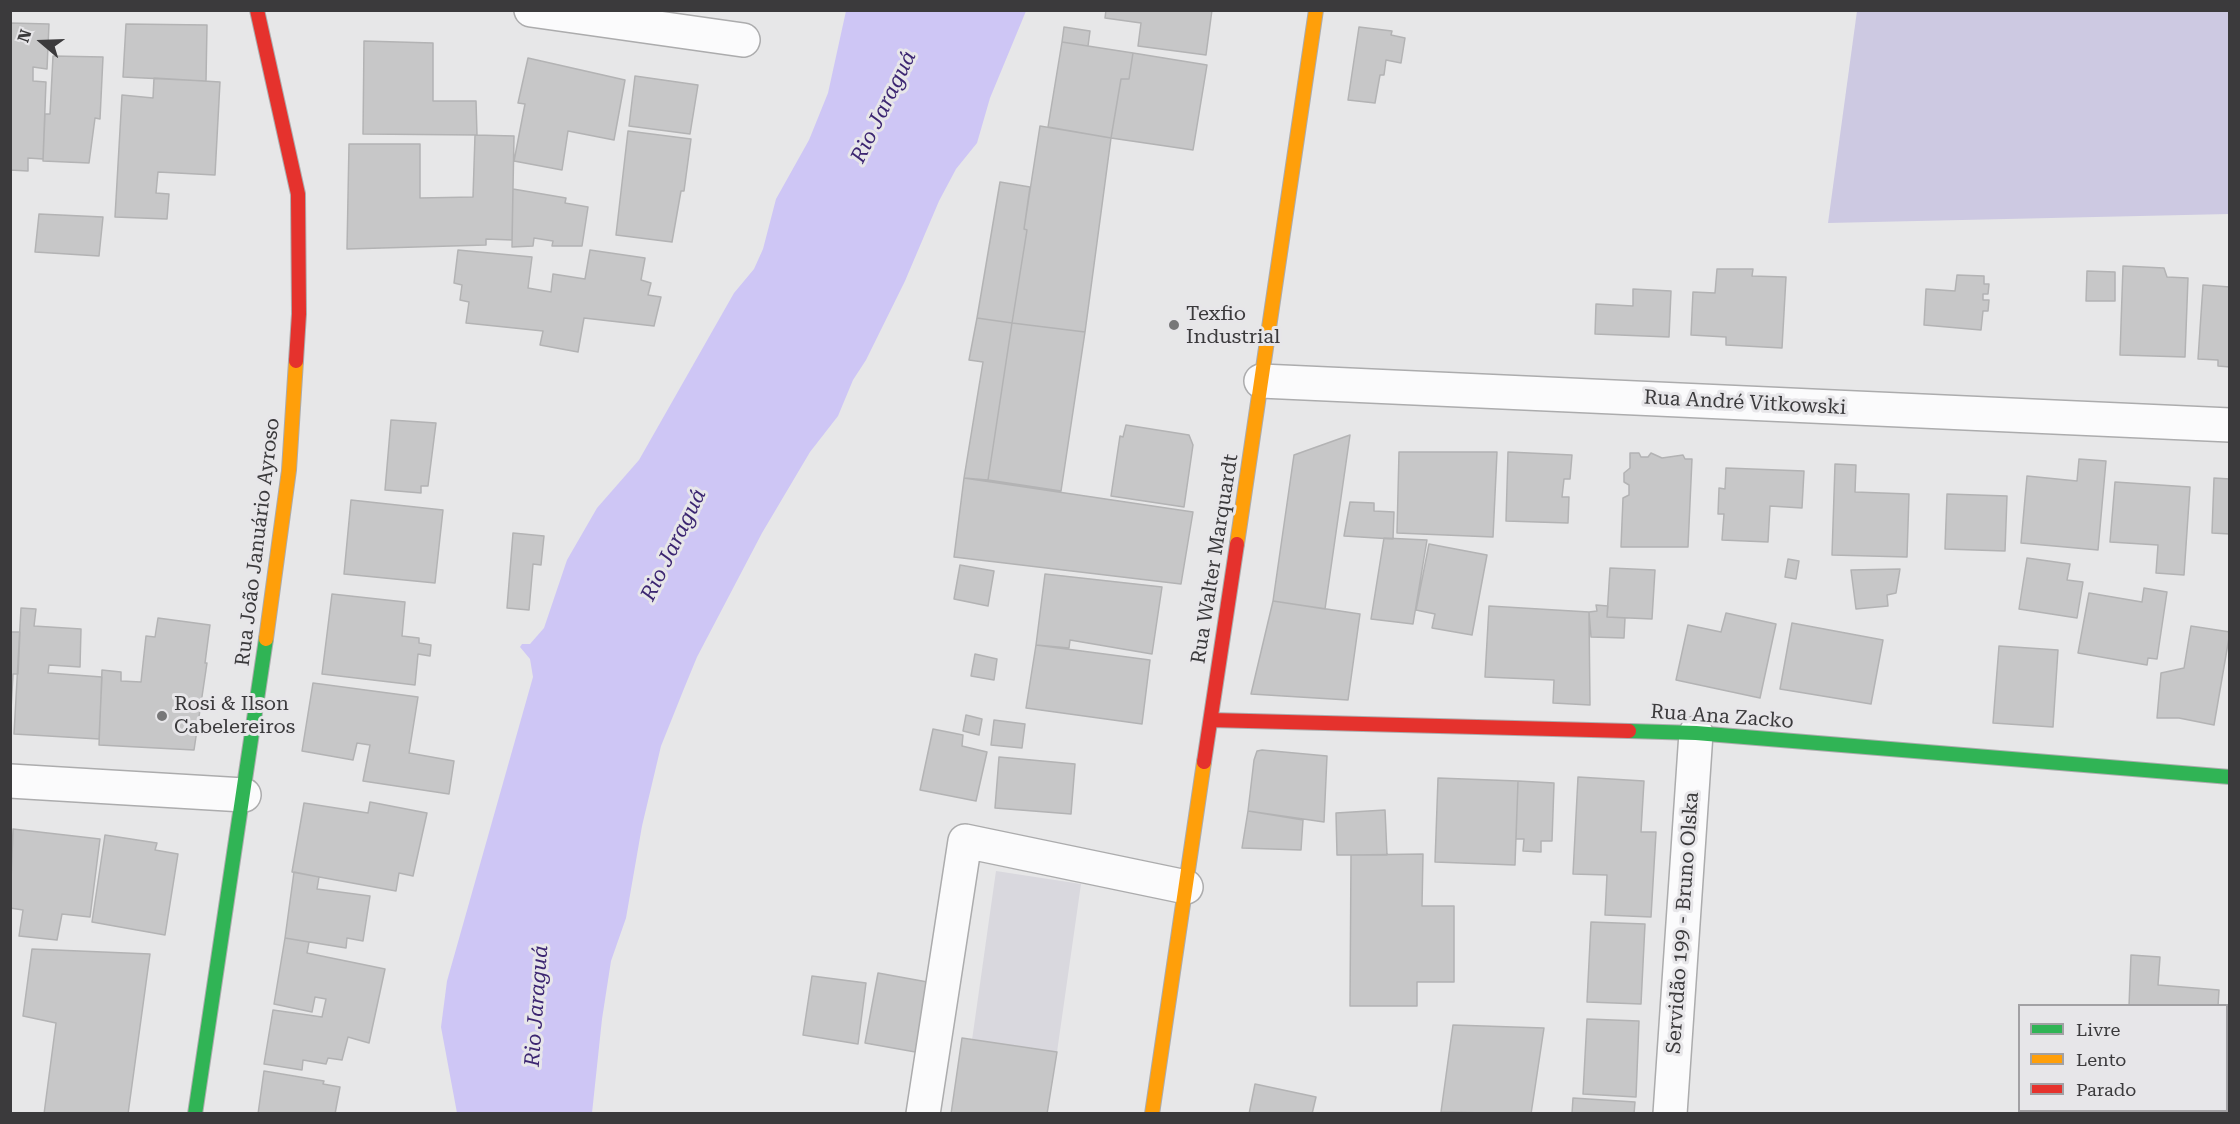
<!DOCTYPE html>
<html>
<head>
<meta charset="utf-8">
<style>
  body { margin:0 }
  #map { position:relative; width:2240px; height:1124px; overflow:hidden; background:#e7e7e8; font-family:"Roboto Serif",serif }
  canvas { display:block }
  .frame { position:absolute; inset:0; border:12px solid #3b3a3c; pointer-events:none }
  .legend { position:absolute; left:2018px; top:1004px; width:210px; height:108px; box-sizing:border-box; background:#e7e6e9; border:2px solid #a2a1a4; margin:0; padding:8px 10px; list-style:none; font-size:18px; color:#3b3a3c }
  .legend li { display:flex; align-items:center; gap:12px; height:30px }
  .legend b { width:30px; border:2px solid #a2a1a4 }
  .north { position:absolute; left:12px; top:12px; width:60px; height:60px; -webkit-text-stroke:4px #e7e6e9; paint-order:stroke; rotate:289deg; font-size:16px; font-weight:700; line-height:24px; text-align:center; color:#3b3a3c }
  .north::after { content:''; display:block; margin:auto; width:21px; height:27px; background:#3b3a3c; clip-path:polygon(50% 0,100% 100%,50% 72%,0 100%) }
</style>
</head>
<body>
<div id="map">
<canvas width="2240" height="1124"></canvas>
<div class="frame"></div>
<ul class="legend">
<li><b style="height:8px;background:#30b455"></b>Livre</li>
<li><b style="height:8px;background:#ff9f0a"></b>Lento</li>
<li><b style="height:8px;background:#e5322d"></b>Parado</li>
</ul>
<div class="north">N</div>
</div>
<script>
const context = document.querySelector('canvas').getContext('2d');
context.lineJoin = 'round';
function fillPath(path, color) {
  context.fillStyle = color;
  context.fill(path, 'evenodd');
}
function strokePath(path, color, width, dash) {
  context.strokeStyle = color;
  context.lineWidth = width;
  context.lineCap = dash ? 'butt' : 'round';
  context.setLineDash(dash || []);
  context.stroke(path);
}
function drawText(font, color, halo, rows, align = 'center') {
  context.font = font + ' "Roboto Serif",serif';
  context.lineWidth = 6;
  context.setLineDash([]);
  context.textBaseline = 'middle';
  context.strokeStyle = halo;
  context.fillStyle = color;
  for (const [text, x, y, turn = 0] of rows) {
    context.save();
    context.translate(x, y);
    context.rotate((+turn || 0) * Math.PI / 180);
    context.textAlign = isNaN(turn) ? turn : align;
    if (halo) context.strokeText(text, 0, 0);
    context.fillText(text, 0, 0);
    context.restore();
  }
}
const built = new Path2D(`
  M996,871l85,13 -24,168 -85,-12z`);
const green = new Path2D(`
  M1857,11h372v203l-401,9z`);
const water = new Path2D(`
  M846,11h180l-36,87 -13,45 -21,26 -17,32 -34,80 -39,79 -13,20 -15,36 -28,36 -48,81 -65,124 -14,34 -22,55 -19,80 -16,92 -15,43 -9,58 -10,94h-135l-16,-86 6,-46 86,-304 -3,-18 -10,-12 2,-3h8l14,-16 23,-68 30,-52 42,-48 95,-167 20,-24 9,-20 13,-50 33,-59 19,-47z`);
const building = new Path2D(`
  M1106,10h106l-6,45 -68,-9 3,-23 -36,-5z
  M10,23l39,1 -2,45 -14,-2v14l13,1 -3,77 -15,-1v13l-18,-1z
  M126,24l81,1 -1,56 -83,-4z
  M1064,27l26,4 -2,15 -26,-4z
  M1359,27l33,4 -1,4 14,3 -4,25 -15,-3 -2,15h-4l-5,28 -27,-3z
  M364,41l69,2v58h43l1,34 -114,-1z
  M1062,42l71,11 -4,26h-8l-10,59 -63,-11z
  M1133,53l74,12 -14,85 -82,-12 10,-59h8z
  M53,56l50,1 -3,62 -5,-1 -6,45 -46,-2 2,-47h5z
  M528,58l97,22 -11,60 -46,-9 -6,39 -48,-9 11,-57 -7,-1z
  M635,76l63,9 -8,49 -61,-8z
  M154,78l66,4 -5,93 -57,-3 -2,21 13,1 -2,25 -52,-2 7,-122 31,3z
  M1040,126l71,12 -26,194 -73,-9 15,-93 -3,-1z
  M628,131l63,8 -7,52h-3l-9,51 -56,-7z
  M475,135l39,1 -2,104 -26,-1v6l-139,4 2,-105h71v54l53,-1z
  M1000,182l30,5 -6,42 3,1 -15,93 -35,-5z
  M513,189l53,9 -1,5 23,4 -6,39h-30l1,-5 -19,-3 -1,8 -21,1z
  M39,214l64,3 -4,39 -64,-4z
  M458,250l74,7 -4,31 23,4 2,-18 32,5 5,-29 55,8 -4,22 10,3 -3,12 13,2 -7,29 -70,-8 -6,34 -38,-7 3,-14 -77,-8 3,-21 -9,-2 2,-15 -8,-2z
  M2123,266l41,2 3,9 21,1 -3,79 -65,-2z
  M1717,269h36l-1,7 34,1 -4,71 -56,-3v-8l-35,-2 2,-43 22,1z
  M2087,271l28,1v29h-29z
  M1957,275l27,1v8h5l-1,10h-5v6h6l-1,11h-5l-2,19 -57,-5 2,-36 29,2z
  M2203,285l27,2v80l-12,-1v-6l-20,-1z
  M1633,289l38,2 -2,46 -74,-3 1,-30 37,2z
  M977,318l35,5 -24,157 -24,-2 19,-116 -14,-2z
  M1012,323l73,9 -24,159 -73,-11z
  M391,420l45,3 -8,63h-7v7l-36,-3z
  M1126,425l63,10 4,10 -9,62 -73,-11 9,-60 3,1z
  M1350,435l-25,174 -52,-8 21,-146z
  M1399,452h98l-4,85 -96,-4z
  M1508,452l64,3 -2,24h-6l-2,18h7l-1,26 -62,-2z
  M1630,453h9l2,4h7l3,-4 11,5 21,-3 2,4h7l-4,88h-67l2,-49 6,-3v-10l-5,-3v-9l6,-5z
  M2079,459l27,2 -8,89 -77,-7 6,-67 50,5z
  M1835,464l21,1 -1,27 54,2 -2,63 -75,-2z
  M1726,468l78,3 -2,37 -32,-2 -2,36 -46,-2 2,-26h-6l1,-26 6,1z
  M964,478l229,34 -12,72 -227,-27z
  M2214,478l16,1v55l-18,-1z
  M2115,482l75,5 -6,88 -28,-2 2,-28 -48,-3z
  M1947,494l60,2 -2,55 -60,-2z
  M351,500l92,10 -8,73 -91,-9z
  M1350,502l24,1v8l20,1 -1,27 -49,-3z
  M513,533l31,3 -3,29 -8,-1 -4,46 -22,-2z
  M1384,538l43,2 -14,84 -42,-5z
  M1429,544l58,11 -15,80 -40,-7 3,-14 -19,-4z
  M2027,558l43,6 -3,16 16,2 -6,36 -58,-9z
  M1788,559l11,2 -3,18 -11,-2z
  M960,565l34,6 -6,35 -34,-7z
  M1610,568l45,2 -3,49 -45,-2z
  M1900,569l-4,24 -9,2 1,11 -32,3 -5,-39z
  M1045,574l117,13 -10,67 -82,-14 -1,8 -33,-3z
  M2144,588l23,4 -10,67 -9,-1 -1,7 -69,-12 11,-60 53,9z
  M332,594l73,8 -3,34 17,2v5l12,2 -1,11 -12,-2 -3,31 -93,-11z
  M1273,601l87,13 -12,86 -97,-6z
  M1596,605l12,1 -1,11 18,1 -1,20 -33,-1 -2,-25 8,-1z
  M1489,606l100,6 1,93 -37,-2 1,-23 -69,-3z
  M21,608l15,1 -2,17 47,3 -1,38 -31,-2 -1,8 54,4 -3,62 -85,-5z
  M1726,613l50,11 -16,74 -84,-18 12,-55 33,7z
  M158,618l52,7 -5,38h2l-13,87 -95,-5 3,-75 19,2v9l20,1 5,-46 9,1z
  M1792,623l91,17 -12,64 -91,-15z
  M2191,626l39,6 -16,93 -35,-7h-22l4,-45 23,-5z
  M10,632h10l-2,42h-5l-2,36z
  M1036,645l114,15 -8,64 -116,-16z
  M1999,646l59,4 -5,77 -60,-4z
  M975,654l22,5 -3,21 -23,-4z
  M313,683l105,14 -9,56 45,8 -5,33 -86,-13 7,-36 -13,-2 -4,17 -51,-9z
  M966,715l16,4 -3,16 -16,-4z
  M994,720l31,4 -3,24 -31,-3z
  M933,729l30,6 -1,11 25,6 -11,49 -56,-11z
  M1262,750l65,6 -3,66 -76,-11 6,-51 3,-9z
  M999,757l76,7 -4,50 -76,-6z
  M1578,777l66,4 -3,51h15l-5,85 -46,-2 2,-40 -34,-1z
  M1438,778l80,3 -3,84 -80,-3z
  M1518,781l36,2 -2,58h-11v11l-18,-1 1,-12h-8z
  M370,802l57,11 -14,63 -14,-3 -3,18 -104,-19 12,-69 64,10z
  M1385,810l2,45h-50l-1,-42z
  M1248,811l55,9 -2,30 -59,-2z
  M13,829l87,10 -10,78 -28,-3 -5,26 -38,-4 4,-26 -13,-2z
  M105,835l52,8 -2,7 23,4 -13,81 -73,-13z
  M1423,854l-1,52h32v76h-37v24h-67l1,-151z
  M294,872l25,5 -2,12 53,7 -7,45 -16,-3 -1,10 -61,-10z
  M1591,922l54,2 -4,80 -54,-2z
  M285,938l24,4 -2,11 78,16 -16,74 -21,-6 -6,23 -14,-2 -2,6 -23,-4 -1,10 -38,-6 9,-54 49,7 4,-18 -11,-2 -3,15 -38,-8z
  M32,949l118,5 -22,160h-84l12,-91 -33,-7z
  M2131,955l29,2 -2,28 61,5 -1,16h-89z
  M878,973l55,10 -12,70 -56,-10z
  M812,976l54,7 -8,61 -55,-9z
  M1587,1019l52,2 -3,76 -53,-3z
  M1453,1025l91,3 -13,86 -90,-2z
  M962,1038l95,14 -10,62h-96z
  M264,1071l60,10 -1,3 17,3 -5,27h-77z
  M1255,1084l61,13 -4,17h-63z
  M1573,1098l62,4 -1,12h-62z
  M2161,1110h13l39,3 -52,1z`);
const street = new Path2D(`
  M531,10l212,30
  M1261,381l969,44
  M10,781l234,14
  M923,1114l42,-273 221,46
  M1670,1114l26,-381`);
const fast = new Path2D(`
  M1629,731l67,2 534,44
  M195,1114l71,-475`);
const slow = new Path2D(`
  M1237,544l79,-534
  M266,639l23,-169 7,-109
  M1152,1114l52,-352`);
const jam = new Path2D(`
  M257,10l41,184 1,120 -3,47
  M1211,720l418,11
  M1204,762l33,-218`);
const markers = [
  [1174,325,6,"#777778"],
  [162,716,6,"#777778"]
];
const poiNames = [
  ["Texfio",1186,314],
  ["Industrial",1186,337],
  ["Rosi & Ilson",174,704],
  ["Cabelereiros",174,727]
];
const streetNames = [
  ["Rua André Vitkowski",1745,403,3],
  ["Rua João Januário Ayroso",258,542,-83],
  ["Rua Walter Marquardt",1215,559,-81],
  ["Rua Ana Zacko",1722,717,4],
  ["Servidão 199 - Bruno Olska",1683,923,-86]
];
const waterNames = [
  ["Rio Jaraguá",884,107,-64],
  ["Rio Jaraguá",674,545,-64],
  ["Rio Jaraguá",537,1006,-86]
];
fillPath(built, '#d9d8de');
fillPath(green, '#cdc9e2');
fillPath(water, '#cec6f5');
fillPath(building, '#c7c7c8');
strokePath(building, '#b3b3b4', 1.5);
strokePath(street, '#acacad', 36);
strokePath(fast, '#acacad', 16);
strokePath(slow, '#acacad', 16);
strokePath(jam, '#acacad', 16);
strokePath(street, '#fbfbfc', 33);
strokePath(fast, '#30b455', 14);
strokePath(slow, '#ff9f0a', 14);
strokePath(jam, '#e5322d', 14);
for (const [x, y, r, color] of markers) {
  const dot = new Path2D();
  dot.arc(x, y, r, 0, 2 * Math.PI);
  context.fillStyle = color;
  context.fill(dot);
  strokePath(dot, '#e7e6e9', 2);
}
drawText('20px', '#3b3a3c', '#e7e6e9', poiNames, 'left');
drawText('20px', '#3b3a3c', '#e7e6e9', streetNames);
drawText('italic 21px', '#3c2671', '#e7e6e9', waterNames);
</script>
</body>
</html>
